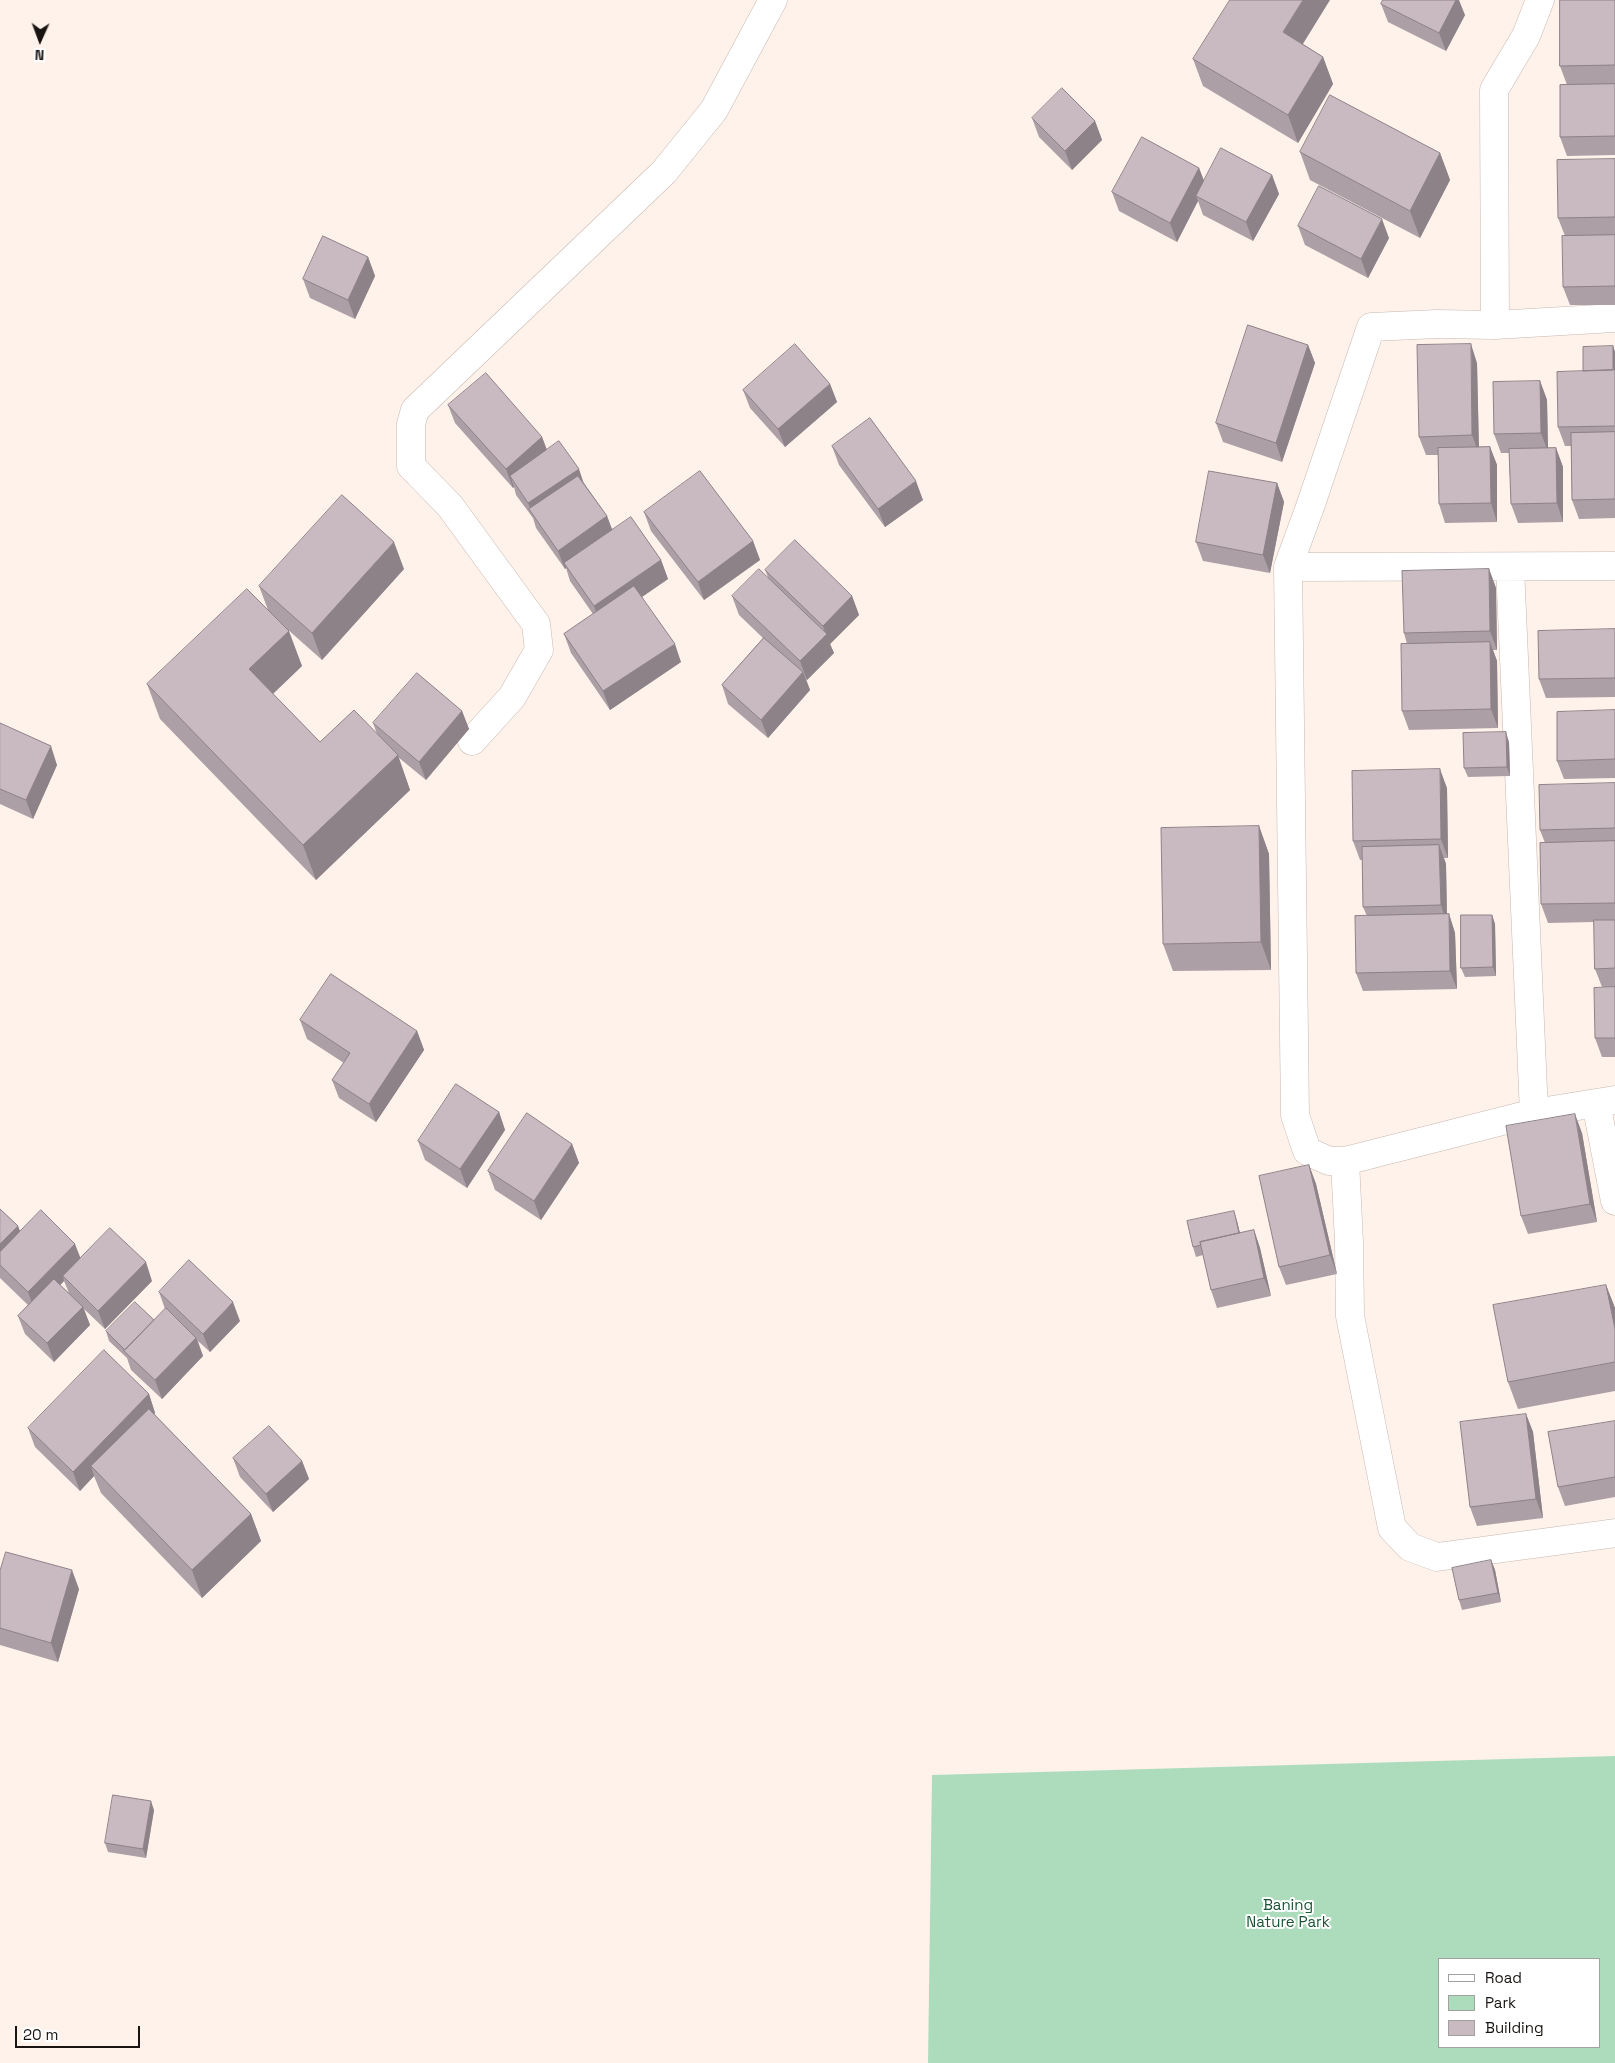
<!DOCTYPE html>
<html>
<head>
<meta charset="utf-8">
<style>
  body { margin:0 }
  #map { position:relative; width:1615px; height:2063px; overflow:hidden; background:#fff2eb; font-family:"Space Grotesk",sans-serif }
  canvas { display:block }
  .legend { position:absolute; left:1438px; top:1958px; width:162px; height:90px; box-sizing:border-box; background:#fff; border:1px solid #a3a1a0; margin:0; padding:6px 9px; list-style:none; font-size:15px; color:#191411 }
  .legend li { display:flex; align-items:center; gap:10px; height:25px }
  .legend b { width:25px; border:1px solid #a3a1a0 }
  .north { position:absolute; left:15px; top:15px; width:50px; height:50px; -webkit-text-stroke:4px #fff; paint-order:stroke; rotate:182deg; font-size:14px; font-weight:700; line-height:20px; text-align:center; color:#191411 }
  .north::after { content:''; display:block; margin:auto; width:18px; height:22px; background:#191411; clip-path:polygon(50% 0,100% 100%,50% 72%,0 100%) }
  .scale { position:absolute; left:15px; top:2026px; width:125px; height:22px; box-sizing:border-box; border:2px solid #191411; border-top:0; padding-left:6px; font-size:15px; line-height:18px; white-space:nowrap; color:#191411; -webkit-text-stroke:4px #fff; paint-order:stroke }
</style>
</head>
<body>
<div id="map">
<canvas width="1615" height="2063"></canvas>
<ul class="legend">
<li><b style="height:6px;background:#fff"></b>Road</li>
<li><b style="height:14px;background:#addcbd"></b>Park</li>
<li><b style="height:14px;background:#c9b9c1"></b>Building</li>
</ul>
<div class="north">N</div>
<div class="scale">20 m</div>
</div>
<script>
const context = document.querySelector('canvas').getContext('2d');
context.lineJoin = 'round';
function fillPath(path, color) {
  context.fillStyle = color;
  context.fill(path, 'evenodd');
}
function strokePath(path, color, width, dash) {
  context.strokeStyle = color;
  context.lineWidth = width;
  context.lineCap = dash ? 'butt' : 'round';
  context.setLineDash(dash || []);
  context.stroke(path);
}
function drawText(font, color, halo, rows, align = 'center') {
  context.font = font + ' "Space Grotesk",sans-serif';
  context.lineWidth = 4;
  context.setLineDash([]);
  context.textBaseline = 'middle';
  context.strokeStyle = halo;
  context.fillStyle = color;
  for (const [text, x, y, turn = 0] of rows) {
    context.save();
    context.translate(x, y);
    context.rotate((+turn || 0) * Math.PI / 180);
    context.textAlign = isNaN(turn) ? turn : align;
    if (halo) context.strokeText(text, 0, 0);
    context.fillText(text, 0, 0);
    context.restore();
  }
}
const green = new Path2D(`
  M1615,1756v307h-687l4,-288zM1439,1959h160v88h-160z`);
const minor = new Path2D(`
  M1615,318l-120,7 -58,-1 -66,3 -60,177 -23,63 7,548 12,36 22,10h16l189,-48 81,-13
  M1495,325l-1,-235 32,-54 14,-36
  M1288,567l327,-1
  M1510,567l24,546
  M472,741l40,-44 27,-47 -3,-26 -86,-118 -39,-40v-42l4,-14 249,-238 50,-62 59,-110
  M1596,1103l19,98
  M1345,1161l4,81 1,74 42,212 18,19 27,10 178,-24`);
const wall = new Path2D(`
  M1615,0v155l-48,1 -7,-19 7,-52 -7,-19z
  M1381,4l84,11 -19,36 -58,-29z
  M1303,44l20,13 10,27 -35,59 -95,-57 -10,-27z
  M1032,118l63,3 7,19 -30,30 -33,-33z
  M1300,152l140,1 10,27 -30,58 -110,-58z
  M1615,159v146h-45l-7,-18 2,-51 -7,-18z
  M1199,168l5,13 68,-6 7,19 -26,47 -50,-26 -5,-14 -21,41 -58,-31 -7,-19z
  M1298,226l91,12 -21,40 -63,-33z
  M368,257l7,19 -20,43 -45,-21 -7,-19z
  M1308,345l7,18 -33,99 -59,-20 -7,-19z
  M1613,346l2,6v166l-36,1 -7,-19 -1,-54h-6l-7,-19 25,-56z
  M1477,363l2,84h11l7,18v57l-52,1 -6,-19 -1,-49h-12l-7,-18z
  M1540,381l7,19 1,48h8l7,19v55l-45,1 -7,-19 -2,-51h-8l-7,-19z
  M830,384l7,18 -52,45 -35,-39 -7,-18z
  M448,405l94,32 5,13 37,33 23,33 5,13 49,31 7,19 -26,18 39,65 -71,48 -39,-57 -7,-19 29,-20 -23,-33 -4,-13 -1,1 -29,-41 -3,-10 -17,-23 -2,-8 -1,1 -58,-65z
  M832,446l91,54 -38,27 -46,-62z
  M1277,483l7,19 -14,71 -67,-12 -7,-19z
  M644,512l109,29 7,19 -56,40 -53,-69z
  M404,569l-82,91 -36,-32 16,38 -29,28 47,48 57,-8 -4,-11 89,-12 7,18 -43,51 -28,-23 12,33 -94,90 -156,-161 -13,-35 121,-74 -9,-24z
  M1489,569l7,19 1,62h-4l4,11 1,67 -89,2 -7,-19 5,-67 -3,-11z
  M765,570l87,26 7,19 -29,29 4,9 -27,27 -1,-1 4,11 -42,48 -40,-34 -6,-19 41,-47 -24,-23 -7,-19 36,-19z
  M1615,629v68l-69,1 -7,-19z
  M1615,710v68l-51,1 -7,-18z
  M0,723l57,42 -24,54 -33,-15z
  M1509,742l1,34 -42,1 -4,-9z
  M1615,783v204h-13l-7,-18 -1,-47 -46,1 -7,-19 4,-61 -5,-13z
  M1447,788l1,70h-4l2,6 1,50h2l6,19 2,56 -94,2 -7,-18 11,-57 -4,-9 -1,-47h-2l-7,-19z
  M1259,826l10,28 2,116 -98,1 -10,-27z
  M1492,915l3,9 1,52 -31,1 -4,-9z
  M1615,987v70h-13l-7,-19z
  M300,1020l117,11 7,19 -48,72 -37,-24 -7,-18 12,-17 -37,-24z
  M499,1112l6,18 -38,58 -42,-28 -7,-19z
  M1582,1133l15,89 -69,12 -7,-18z
  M572,1144l7,19 -38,57 -46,-30 -7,-19z
  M1309,1165l7,19 21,90 -51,11 -7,-18z
  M0,1209l18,17 2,5 61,27 71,23 -47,48 -21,-20 6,16 -36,37 -29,-28 -7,-18 10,-11 -28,-27zM64,1281l5,12 -9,-8z
  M1237,1221l3,12 14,-3 6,18 11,48 -54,12 -6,-18 -8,-35 -7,2 -3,-10z
  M1606,1285l9,23v83l-97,18 -10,-27z
  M159,1292l81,29 -30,31 -12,-11 5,15 -41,43 -31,-29 -4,-12 -18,-17 -3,-10 48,-11 11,-11z
  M149,1394l6,19 -1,1 97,100 10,27 -59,57 -101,-105 -7,-17 -14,15 -45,-44 -7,-19z
  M1526,1414l7,18 10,86 -66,8 -7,-19z
  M1615,1421v76l-50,9 -7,-19z
  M233,1458l69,3 7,18 -36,33 -33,-35z
  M1491,1560l4,10 6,32 -39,8 -3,-10z
  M0,1571l79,18 -21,73 -58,-17z
  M154,1810l-8,48 -38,-6 -3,-9z`);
const shadedWall = new Path2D(`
  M1303,0h27l-37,60 -10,-28z
  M1449,0h10l6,15 -19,36 -7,-18z
  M1323,57l10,27 -35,59 -10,-28z
  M1095,121l7,19 -30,30 -7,-19z
  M1440,153l10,27 -30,58 -10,-27z
  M1199,168l7,18 -10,10 2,5 -21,41 -7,-19z
  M1272,175l7,19 -26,47 -7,-19z
  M1382,219l7,19 -21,40 -7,-19z
  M368,257l7,19 -20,43 -7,-19z
  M1471,344l6,19 2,91 -7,-19z
  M1308,345l7,18 -33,99 -6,-19z
  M1613,346l2,6v41l-2,-23z
  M1540,381l7,19 1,52 -7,-19z
  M830,384l7,18 -52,45 -7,-18z
  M542,437l7,19 -39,20 4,11 -1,1 -7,-19z
  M1490,447l7,18v57l-6,-19z
  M1556,448l7,19v55l-6,-19z
  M579,469l6,18 -53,25 -4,-9z
  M916,481l7,19 -38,27 -7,-18z
  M1277,483l7,19 -14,71 -7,-18z
  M607,516l7,19 -50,28 2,5 -1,1 -7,-18z
  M753,541l7,19 -56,40 -6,-18z
  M394,542l10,27 -82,91 -10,-27z
  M661,560l7,19 -67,46 -7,-19z
  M1489,569l7,19 1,62 -7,-19z
  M852,596l7,19 -29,29 4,9 -27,27 -7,-19 26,-26 -3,-9z
  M289,631l13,35 -40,38 -13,-35z
  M1490,642l7,19 1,67 -7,-19z
  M675,644l6,18 -71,48 -7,-19z
  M803,672l7,18 -42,48 -7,-18z
  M462,711l7,18 -43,51 -7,-18z
  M1506,732l3,10 1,34 -3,-9z
  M51,746l6,19 -24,54 -7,-19z
  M398,755l12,35 -94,90 -13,-35z
  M1440,769l7,19 1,70 -7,-19z
  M1259,826l10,28 2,116 -10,-28z
  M1439,845l7,19 1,60 -6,-19z
  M1449,914l6,19 2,56 -7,-18z
  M1492,915l3,9 1,52 -3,-9z
  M417,1031l7,19 -48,72 -7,-18z
  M499,1112l6,18 -38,58 -7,-19z
  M1575,1114l7,19 15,89 -7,-18z
  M572,1144l7,19 -38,57 -7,-19z
  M1309,1165l7,19 21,90 -7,-19z
  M1234,1211l3,10 6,25 -3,-9z
  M18,1226l7,19 -25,20v-21z
  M1254,1230l6,18 11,48 -7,-18z
  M75,1244l7,18 -19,14 1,5 -29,30 -7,-19z
  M146,1262l6,19 -47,48 -7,-18z
  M1606,1285l9,23v21z
  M233,1302l7,19 -30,31 -7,-18z
  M83,1307l7,18 -36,37 -7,-19z
  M196,1338l7,18 -41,43 -7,-19z
  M149,1394l6,19 -58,60 -6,-7 3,10 -14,15 -7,-19z
  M1526,1414l7,18 10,86 -7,-19z
  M302,1461l7,18 -36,33 -7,-18z
  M251,1514l10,27 -59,57 -10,-28z
  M1491,1560l4,10 6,32 -3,-9z
  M72,1570l7,19 -21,73 -7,-19z
  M151,1801l3,9 -8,48 -3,-9z`);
const building = new Path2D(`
  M1230,0h73l-20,32 40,25 -35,58 -95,-56z
  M1383,0h73l-17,33 -58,-29z
  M1560,0h55v65l-55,1z
  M1615,84v52l-55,1v-52z
  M1062,88l33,33 -30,30 -33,-33z
  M1330,95l110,58 -30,58 -110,-59z
  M1142,137l57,31 -29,55 -58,-31z
  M1221,148l51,27 -26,47 -50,-26z
  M1615,159v58l-57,1 -1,-58z
  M1319,186l63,33 -21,40 -63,-33z
  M1615,235v51l-52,1 -1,-51z
  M323,236l45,21 -20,43 -45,-21z
  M1248,325l60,20 -32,98 -60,-20z
  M795,344l35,40 -52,45 -35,-39z
  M1471,344l1,91 -53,2 -2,-92z
  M1613,346v24l-30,1v-24z
  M1615,370v56l-57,1 -1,-55z
  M486,373l56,64 -36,32 -58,-64z
  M1540,381l1,52 -47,1 -1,-52z
  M870,418l46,63 -38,28 -46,-63z
  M1615,432v67l-43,1 -1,-67z
  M559,441l20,28 -51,34 -18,-27z
  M1490,447l1,56 -52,1 -1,-56z
  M1556,448l1,55 -46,1 -2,-55z
  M700,471l53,70 -55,41 -54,-70z
  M1209,471l68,12 -14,72 -67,-13z
  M578,476l29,40 -49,35 -29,-42z
  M342,495l52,47 -82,91 -53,-47z
  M631,517l30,43 -67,46 -30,-43z
  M795,540l57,56 -29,30 -58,-56z
  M759,569l68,65 -27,27 -68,-65z
  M1489,569l1,62 -86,2 -2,-62z
  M634,586l41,58 -72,47 -39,-57z
  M247,589l42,42 -40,38 71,73 34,-32 44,45 -95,90 -156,-161z
  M1615,629v49l-76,1 -1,-48z
  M764,638l39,34 -42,48 -39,-35z
  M1490,642l1,67 -89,2 -1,-67z
  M417,673l45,38 -43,51 -46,-39z
  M1615,710v49l-58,2v-49z
  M0,723l51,23 -25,54 -26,-11z
  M1506,732l1,35 -43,1 -1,-35z
  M1440,769l1,70 -88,2 -1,-70z
  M1615,783v45l-75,2 -1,-45z
  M1259,826l2,116 -98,2 -2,-116z
  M1615,841v62l-74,1 -1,-61z
  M1439,845l2,60 -78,2 -1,-60z
  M1449,914l1,57 -94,2 -1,-57z
  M1461,915h31l1,52 -32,1z
  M1594,920h21v48l-20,1z
  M331,974l86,57 -48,73 -37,-24 18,-27 -50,-33z
  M1615,987v51h-20l-1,-50z
  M456,1084l43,28 -39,57 -42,-28z
  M527,1113l45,31 -38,57 -46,-30z
  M1575,1114l15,90 -69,12 -15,-90z
  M1309,1165l21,90 -51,12 -20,-91z
  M0,1209l18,17 -18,18z
  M41,1210l34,34 -47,48 -28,-27v-13z
  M1234,1211l5,22 -39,9 1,3 -8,2 -6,-26z
  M110,1228l36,34 -48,49 -35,-35z
  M1254,1230l10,48 -53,12 -11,-48z
  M189,1260l44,42 -30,32 -44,-42z
  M54,1279l29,28 -36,36 -29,-27z
  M1606,1285l9,44v33l-107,20 -15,-77z
  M135,1302l19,18 -29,30 -19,-19z
  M166,1308l30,30 -41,42 -31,-29z
  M104,1350l45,44 -76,78 -45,-44z
  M149,1409l102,105 -59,56 -101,-104z
  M1526,1414l10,85 -66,8 -10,-85z
  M1615,1421v56l-57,10 -10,-55z
  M269,1426l33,35 -36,33 -33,-36z
  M6,1552l66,18 -21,73 -51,-15v-57z
  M1491,1560l7,33 -39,7 -7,-32z
  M113,1795l38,6 -8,48 -38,-6z`);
const parkNames = [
  ["Baning",1288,1906],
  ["Nature Park",1288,1923]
];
fillPath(green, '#addcbd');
strokePath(minor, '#c7b8b0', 29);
strokePath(minor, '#fff', 28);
fillPath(wall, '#ad9fa6');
fillPath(shadedWall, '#8d8287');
fillPath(building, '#c9b9c1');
strokePath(building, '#8d8287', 1);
drawText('15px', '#195434', '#fff', parkNames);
</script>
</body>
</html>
